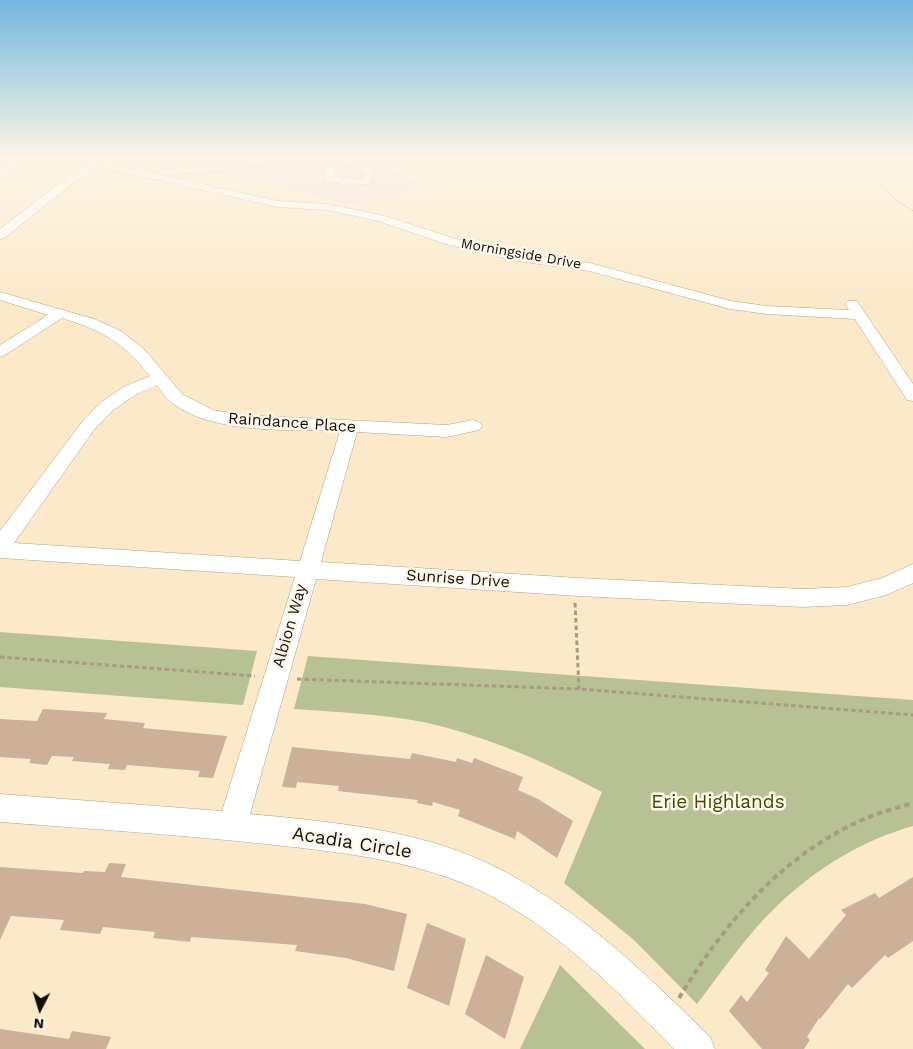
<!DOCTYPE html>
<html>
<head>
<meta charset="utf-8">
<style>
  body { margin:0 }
  #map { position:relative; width:913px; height:1049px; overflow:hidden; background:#fbe9ca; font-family:"Work Sans",sans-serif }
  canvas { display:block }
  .north { position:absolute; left:15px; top:984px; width:50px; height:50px; -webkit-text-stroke:4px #fff7eb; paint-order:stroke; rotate:185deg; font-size:14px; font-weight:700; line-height:20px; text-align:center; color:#150e05 }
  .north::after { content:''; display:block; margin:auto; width:18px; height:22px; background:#150e05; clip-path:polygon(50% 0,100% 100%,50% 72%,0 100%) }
</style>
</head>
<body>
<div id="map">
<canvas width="913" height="1049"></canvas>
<div class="north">N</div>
</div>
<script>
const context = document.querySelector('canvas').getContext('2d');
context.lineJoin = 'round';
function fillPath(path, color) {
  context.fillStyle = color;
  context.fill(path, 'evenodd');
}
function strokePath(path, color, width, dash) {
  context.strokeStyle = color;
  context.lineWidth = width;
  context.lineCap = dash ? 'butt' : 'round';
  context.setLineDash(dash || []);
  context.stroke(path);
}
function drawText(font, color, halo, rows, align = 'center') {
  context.font = font + ' "Work Sans",sans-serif';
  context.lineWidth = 5;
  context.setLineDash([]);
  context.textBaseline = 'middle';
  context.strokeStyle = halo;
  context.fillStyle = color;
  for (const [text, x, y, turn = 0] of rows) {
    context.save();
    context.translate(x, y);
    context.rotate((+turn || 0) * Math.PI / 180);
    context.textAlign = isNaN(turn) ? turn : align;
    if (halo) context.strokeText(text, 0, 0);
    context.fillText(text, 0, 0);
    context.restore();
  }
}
const industrial = new Path2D(`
  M263,157h101l55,24 -4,6 -21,9 -50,8 -41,-12 -53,-9 -41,-12 -7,-5 3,-4h30z`);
const green = new Path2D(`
  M0,632l257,19 -14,54 -243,-18z
  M308,656l605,44v126c-50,14 -96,42 -134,78 -31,29 -56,66 -82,100l-63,-64 -70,-57 38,-91c-57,-30 -115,-56 -179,-70 -42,-8 -86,-10 -129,-13z
  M560,965l85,84h-125z`);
const building = new Path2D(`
  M43,709l64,4 -3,6 41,4 -2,5 84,8 -14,42 -15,-1 2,-6 -73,-6 -2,5 -17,-1 2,-5 -38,-3 2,-4 -22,-1 -5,9 -18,-2 2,-4 -31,-2v-38l37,2z
  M292,747l118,12 2,-6 44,9 1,-4 15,5 2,-5 49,19 -5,13 20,9 35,22 -16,37 -40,-27 -2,8 -57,-23 2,-6 -27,-8 -1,4 -15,-3 1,-3 -80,-9 1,-5 -42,-4 -1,6 -14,-1z
  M109,863l17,1 -5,13 244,27 42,10 -13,57 -48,-13 -51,-7 2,-6 -106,-8 -1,5 -37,-4 2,-6 -52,-5 -3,7 -40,-4 4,-10 -53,-4 -11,24v-73l83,6 1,-2 21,1z
  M913,877v64l-25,17 -3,-3 -33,33 -4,-4 -28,35 -1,-1 -12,19 3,3 -6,9h-42l-33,-38 12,-16 6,7 22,-29 -4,-3 21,-34 23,23 37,-44 -5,-5 34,-17 4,5z
  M427,923l39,16 -17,67 -42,-18z
  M486,955l38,22 -19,62 -40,-25z
  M0,1029l69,10 3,-8 39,6 -5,12h-106z`);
const pathFar2 = new Path2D(`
  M641,157l24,4 18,-4
  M720,157l23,8h43l19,-3 1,-2
  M798,157l8,3 15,-3
  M851,157l46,44 16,10
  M895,157l18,16`);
const pathFar1 = new Path2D(`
  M575,603l4,86
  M0,657l255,19
  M297,679l282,10 334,26`);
const path = new Path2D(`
  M679,998c47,-78 110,-151 198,-184 11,-4 24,-7 36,-11`);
const minor = new Path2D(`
  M18,157l71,2 189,42 49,3 58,12 71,23 62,14 72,10 141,38 36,5 82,4 -4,-6 2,-3h10l56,83v17l-6,-1 -52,-81 -88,-5 -37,-5 -141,-38 -71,-10 -69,-16 -71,-24 -51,-11 -49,-3 -179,-40 -22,13 -73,58 -4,1v-10l69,-53 20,-11 -63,-4 -26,16v-8z
  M262,157h23l-5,3 -61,11 -55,4 -5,-3 5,-3 55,-4z
  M342,157c15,0 24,6 33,17l-6,10 -21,1 -22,-4 -1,-11zM348,162l17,12 -3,5 -27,-2v-6z
  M0,292l94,27 27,12 24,19 37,44 31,16 29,5 205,10 26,-5 6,2 3,4 -3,4 -32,7 -90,-5 -36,130 258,16 224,11 44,-2 35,-9 31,-14v19l-27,12 -39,10 -44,2 -224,-11 -263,-17 -66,235c64,6 129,12 191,31 109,35 189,113 269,192l5,12h-41c-57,-58 -116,-120 -189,-156 -65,-32 -138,-40 -210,-48 -91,-10 -183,-16 -275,-23v-28l222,17 73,-234 -295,-19v-27l82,-109 18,-19 23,-16 27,-11c-27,-34 -47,-45 -88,-58l-57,37 -5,2v-12l48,-30 -48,-15zM157,385c4,6 9,13 15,18 42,32 117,26 168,28l-40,130 -286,-18 80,-113 18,-19 23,-16z`);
const farStreetnames = [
  ["Morningside Drive",521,254,10]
];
const streetNames = [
  ["Raindance Place",292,423,4],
  ["Sunrise Drive",458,579,4],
  ["Albion Way",290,626,-74]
];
const nearParknames = [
  ["Erie Highlands",718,802]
];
const nearStreetnames = [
  ["Acadia Circle",352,843,9]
];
fillPath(industrial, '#f2d9e4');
fillPath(green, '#b7c195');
fillPath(building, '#ccb099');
strokePath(minor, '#b1a083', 1);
strokePath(pathFar2, '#a89a83', 1, [2, 1]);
strokePath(pathFar1, '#a89a83', 3, [4.5, 3]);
strokePath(path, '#a89a83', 4, [5.5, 4]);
fillPath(minor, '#fff');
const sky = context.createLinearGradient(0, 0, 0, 304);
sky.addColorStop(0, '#75b7db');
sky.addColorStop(0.52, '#fdf5e7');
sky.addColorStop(1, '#fdf5e700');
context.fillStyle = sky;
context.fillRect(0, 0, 913, 304);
drawText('14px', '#150e05', '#fff7eb', farStreetnames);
drawText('16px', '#150e05', '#fff7eb', streetNames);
drawText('19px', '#414b03', '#fff7eb', nearParknames);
drawText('19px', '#150e05', '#fff7eb', nearStreetnames);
</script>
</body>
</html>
